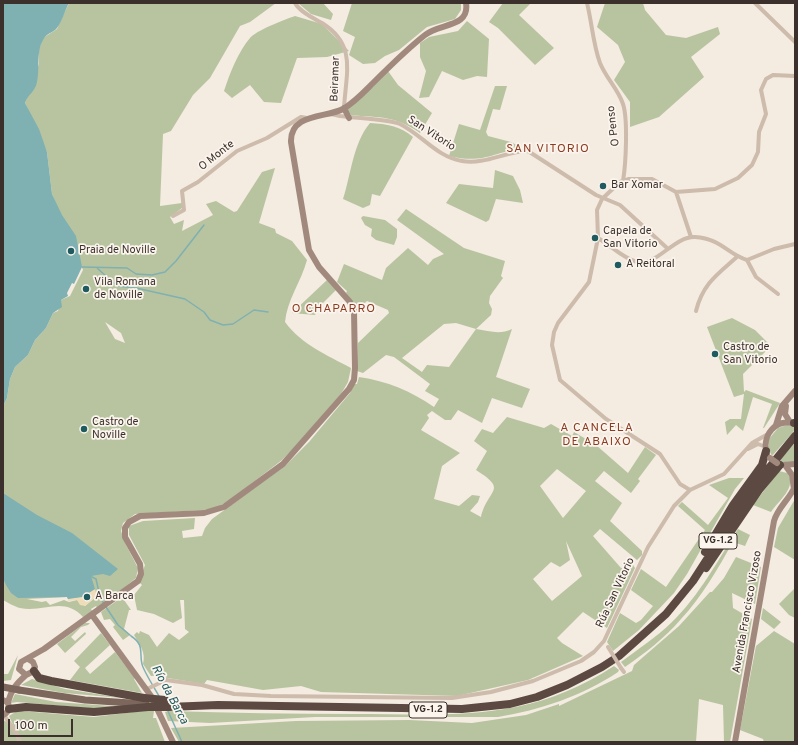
<!DOCTYPE html>
<html>
<head>
<meta charset="utf-8">
<style>
  body { margin:0 }
  #map { position:relative; width:798px; height:745px; overflow:hidden; background:#f4ebe1; font-family:Overpass,sans-serif }
  canvas { display:block }
  .frame { position:absolute; inset:0; border:4px solid #3b302b; pointer-events:none }
  .scale { position:absolute; left:8px; top:719px; width:65px; height:18px; box-sizing:border-box; border:2px solid #3b302b; border-top:0; padding-left:5px; font-size:12px; line-height:14px; white-space:nowrap; color:#3b302b; -webkit-text-stroke:3px #fbf5ee; paint-order:stroke }
</style>
</head>
<body>
<div id="map">
<canvas width="798" height="745"></canvas>
<div class="frame"></div>
<div class="scale">100 m</div>
</div>
<script>
const context = document.querySelector('canvas').getContext('2d');
context.lineJoin = 'round';
function fillPath(path, color) {
  context.fillStyle = color;
  context.fill(path, 'evenodd');
}
function strokePath(path, color, width, dash) {
  context.strokeStyle = color;
  context.lineWidth = width;
  context.lineCap = dash ? 'butt' : 'round';
  context.setLineDash(dash || []);
  context.stroke(path);
}
function drawText(font, color, halo, rows, align = 'center') {
  context.font = font + ' Overpass,sans-serif';
  context.lineWidth = 3.5;
  context.setLineDash([]);
  context.textBaseline = 'middle';
  context.strokeStyle = halo;
  context.fillStyle = color;
  for (const [text, x, y, turn = 0] of rows) {
    context.save();
    context.translate(x, y);
    context.rotate((+turn || 0) * Math.PI / 180);
    context.textAlign = isNaN(turn) ? turn : align;
    if (halo) context.strokeText(text, 0, 0);
    context.fillText(text, 0, 0);
    context.restore();
  }
}
const green = new Path2D(`
  M69,3h207l-26,19 -10,4 -30,52 -17,17 -22,36 -8,3 -3,72 22,-3v5l-12,9 4,7 10,-4 -2,11 31,-16 -7,-11 10,-3 18,11 3,-1 25,-39 13,-4 -16,55 16,6 1,4 16,8 15,19c-6,22 -20,40 -22,62 17,23 42,33 66,46l-3,14 -7,12 -49,56 -10,10 -52,40 -14,8 -13,2 -68,4 -12,9 -2,8 5,14 12,23 -2,10 -38,31 -2,-3 -5,3 2,3 -9,6c-20,-23 -40,-5 -64,-10 -5,-1 -13,-6 -17,-8v-194l4,-8 3,-19 5,-12 13,-12 7,-15 11,-12 7,-15 5,-2 3,-11 9,-4 13,-26 -31,-76 -5,-42 -22,-49 14,-39v-14l4,-12 14,-9zM105,322l16,11 4,10 -10,-4zM88,593l9,3 -12,10 -8,-6 -8,2 -5,-2 -14,5 -4,-4 -4,1 -15,-3 40,-2 1,2 14,-2z
  M298,3h25l10,11 -2,6 -20,-6z
  M352,3h109v7l-6,9 -28,8 -28,23 -14,6 -10,7 -12,1 -14,-9 6,-18 -12,-6z
  M503,3h26l1,1 -11,11 35,33 -19,17 -37,-37 -9,-6z
  M605,3h38l2,7 21,25 20,3 32,-11 2,7 -29,23 13,20 -45,40 -29,10v-25l-16,-22 11,-18 -7,-17 -21,-18z
  M295,16l27,8 27,27 -22,6 -30,1 -16,45 -17,-1 -14,-17 -18,13 -8,-7c6,-18 14,-39 26,-53 5,-7 36,-19 45,-22z
  M467,21l22,18 -2,38 -10,-1 -14,4 -21,-9 -13,26 -10,1 7,-27 -6,-14v-14l9,-6 29,-6z
  M388,71l10,14 34,28 -12,20c-26,-18 -39,-15 -69,-18l-3,-4v-3z
  M495,86h12l-7,24 -7,-1 -7,23 2,4 23,6 11,6c-30,5 -39,16 -73,8l10,-32 21,6z
  M370,123c17,1 30,3 43,14l-33,59 -8,-2 -2,11 -7,3 -20,-9c8,-24 10,-56 27,-76z
  M495,170l18,6 7,14 3,13 -27,-4 -7,21 -3,2 -40,-19 13,-19 34,4z
  M406,209l58,39 41,13 -4,15 2,2 -13,18 -1,7 3,6 -1,6 -15,14c13,2 24,6 36,0l-16,48 34,12 -8,19 -30,-10 -10,25 -24,-13 -7,10h-6l-13,-9 -5,4 2,3 -8,12 39,23 -18,13 -8,33 25,7 13,-11 8,1 -2,6 -8,9 11,6c7,-29 28,-26 -5,-47l11,-19 -13,-10 8,-12 11,4 14,-16 37,11 7,-4 21,12 2,-4 22,13 32,28 17,-26 11,8 -18,24 2,2 -9,12 -27,-22 -9,10 27,22 -12,18 32,30v4l-5,5 -37,-31 -7,7 28,32 12,-3 2,3 -28,60 -24,-16 -26,26 5,5 21,13 -55,24 -71,16 -136,-4 -20,-6 -38,4 -56,-10 -3,4 -42,-7 -1,-2 -10,1 -8,-12c3,-12 -3,-19 -9,-29l3,-3 2,2 1,-3 9,4 8,12 12,-14 10,7 10,-8 -4,-3 -1,-29h-4l2,18 -9,5 -19,-9 -17,-4 -3,-15 8,-10 -3,-3 6,-17 -16,-30v-9l14,-5 52,-3 -1,11 -12,2 1,7 19,-2 3,-8 7,-9 73,-53 24,-24 41,-49 4,-9h3l2,-7c28,4 52,14 75,30l5,-8 -14,-8 5,-7 -36,-27 -8,-2 -23,18 -6,-2 1,-28 31,-30 -1,-3 -21,-9 -10,9 -11,-17 1,-2 -10,-9 7,-18 38,16 4,-12 22,-20 20,17 5,-6 11,-5 -47,-34zM456,323l20,6 -27,38 -22,-2 -5,7 -20,-14 42,-34zM557,469l29,22 -23,27 -23,-32zM566,541l16,35 -30,25 -19,-22 18,-17 9,5 10,-7z
  M363,216l22,4 12,9v8l-3,8 -18,-5 -5,-4 1,-7 -7,-4 -4,-7z
  M327,280l9,10 -16,16 -5,9 -23,-2z
  M732,318l23,12 16,16 -28,28 1,18 2,-2 34,13 -16,25h-1l9,-24 -19,-7 -10,34 -7,-6 -9,10 -2,-13 5,-3h11l3,-25 -10,3 -27,-70z
  M787,425l7,2 1,3 -23,26 -3,-6 -1,-10 10,-12z
  M795,443v19l-13,1 -3,-2z
  M779,471l8,2c11,14 -9,28 -16,39l-18,-7z
  M729,478h15l-9,11 -48,85 -13,19 -35,37 -26,21 -6,-9 13,-29 16,10 5,-3 12,-14 -22,-16 10,-21 25,18 39,-57 -27,-24 4,-4 26,23 20,-27 -19,-13z
  M795,499v61l-21,-13 4,-19z
  M738,529l12,6 -5,11 -12,-4c-15,26 -31,55 -52,77 -16,19 -36,34 -56,48l-4,-5c17,-13 36,-25 51,-40 27,-26 46,-62 66,-93z
  M736,557l25,10 -6,37 -23,-11 1,15 19,11 -22,123h-6l-1,-37 -24,-6 -3,43h-517l-8,-14 125,-7 113,-1 63,3 54,-8 33,-11v2l73,-35 2,-6 45,-39 31,-34h2l12,-14z
  M795,588v30l-6,-3 -10,-11z
  M122,597l9,13h-2l-5,19 6,6 -7,5 -10,-13 2,-2 -5,-6 -6,1 -3,-8z
  M763,608l18,14 -7,7 -13,-10z
  M85,623h5l-2,2 -7,2 -10,10 4,4 10,-9 1,2 -21,19 -8,-9z
  M774,631l21,13v98h-31l-1,-3 -23,-9 16,-84z
  M101,633l9,12 -25,23 5,6 25,-22 20,26 -1,1 8,14 -72,-13 10,-13 -6,-6z
  M18,655l-7,25 -8,1v-7h5z
  M614,666l5,4 -1,2c-36,24 -78,38 -120,45h-183l-105,6 -42,-2 -3,-9 4,-1c61,2 123,3 185,3 98,0 173,9 260,-48z
  M32,679l33,10 57,9 -58,-5 -43,-8z
  M15,694l41,8 69,5 -25,2 -83,-7 -6,1z
  M149,710l5,1 -1,7h3l9,24h-144l-12,-26 8,-5h5l72,6z
  M3,720c8,3 13,14 15,22h-15z`);
const sand = new Path2D(`
  M95,589l2,7 -12,10 -5,-1 -3,-5 -9,1v-2l14,-2z`);
const water = new Path2D(`
  M3,3h66c-4,7 -7,19 -12,25 -4,5 -11,5 -14,12 -7,12 -3,28 -6,42 -2,10 -9,12 -12,21l14,26 8,23 5,42 10,21 14,21 6,31 -8,17 -2,-1 -5,10 1,3 -7,4 1,7 -9,6 -7,15 -11,12 -7,15 -13,12 -5,12 -3,19 -4,8z
  M3,493l34,22 35,18 46,36 -8,7 -7,-2 -12,2 4,13 -13,8 -14,2 -1,-2 -49,1 -7,-5 -5,-8 -3,-7z`);
const stream = new Path2D(`
  M82,267l45,1 9,6 16,1 13,-3 11,-11 28,-36
  M97,268l20,18 19,2 49,11 19,13 6,8 13,5 10,-1 21,-14 14,2
  M90,576l6,3 4,18 4,7
  M106,607l12,18 12,10
  M131,636c14,9 8,17 11,28 1,6 13,25 17,32
  M167,709l15,33`);
const street = new Path2D(`
  M295,3c5,9 18,15 27,20 35,22 24,49 22,85
  M587,3c5,20 6,41 13,60 6,15 18,26 23,41 5,15 3,59 0,77
  M755,3l40,39
  M331,114l9,2c14,2 49,3 60,8 22,11 37,33 62,37 23,4 44,-10 66,-10l68,44 24,10 47,43
  M676,192l15,45
  M173,216l11,-6 -2,-19 16,-9 39,-31 30,-13 34,-21 6,1
  M598,238c12,7 26,21 39,24 19,5 37,-26 58,-25 27,2 32,17 52,23l27,-11 21,-5
  M747,260l9,17 22,17
  M696,311c7,-28 22,-37 42,-55
  M748,449l10,-5 8,3
  M690,490l-10,-6 -20,-30 -54,-35 -46,-39 -8,-35 2,-13 4,-9 31,-41 9,-44 -1,-28 5,-11 18,-17 9,-3h23l24,13 39,-3 23,-11 14,-13 6,-13 1,-20 7,-18 -5,-24 5,-11 7,-4 22,1
  M621,668l3,4
  M147,689l19,-9 36,5 32,9 37,2 181,2 39,-6 42,-11 48,-20 13,-9 10,-11 44,-94 26,-41 16,-16 34,-16 28,-31 16,-9
  M4,715l13,19 3,8`);
const secondary = new Path2D(`
  M344,108l5,10
  M786,406l-1,8 5,8
  M776,425l6,-19 13,-15
  M767,454c-6,-18 9,-37 28,-30
  M784,465l11,-1
  M785,465l7,10 2,14
  M92,615l59,81 22,46
  M28,659l5,3 2,5 -3,5 -6,3 -7,-6 2,-7 23,-13 94,-68 3,-7 -1,-10 -15,-27v-9l4,-6 11,-6 64,-3 20,-6 59,-43 66,-75 5,-9 1,-12 -1,-57 -4,-9 -31,-35 -10,-17 -18,-108c-1,-29 35,-24 52,-33 12,-7 21,-17 30,-26 17,-17 34,-34 52,-48 14,-12 45,-7 41,-32
  M3,700c8,3 8,11 0,15
  M8,703c3,-13 8,-19 18,-28
  M735,742l39,-221c4,-14 16,-22 21,-35`);
const primary = new Path2D(`
  M19,690l66,10 61,4`);
const highway = new Path2D(`
  M794,423h1
  M705,552l28,-47 29,-40 4,-14
  M706,568l53,-78 21,-25
  M34,671l5,7 12,3 93,17
  M168,707l50,-2 244,4 48,-5 27,-7 30,-12 35,-18 17,-11 47,-42 27,-33 62,-96 40,-49
  M9,709l17,-2 68,5 54,-5`);
const streetBridge = new Path2D(`
  M608,647l13,21`);
const secondaryBridge = new Path2D(`
  M770,458l7,5`);
const primaryBridge = new Path2D(`
  M3,687l16,3`);
const highwayBridge = new Path2D(`
  M144,698l21,2
  M148,707h20`);
const markers = [
  [603,186,4,"#1f5a5e"],
  [595,238,4,"#1f5a5e"],
  [71,251,4,"#1f5a5e"],
  [618,265,4,"#1f5a5e"],
  [86,289,4,"#1f5a5e"],
  [715,354,4,"#1f5a5e"],
  [84,429,4,"#1f5a5e"],
  [87,597,4,"#1f5a5e"]
];
const shields = [
  [718,541,38],
  [428,710,38]
];
const shieldNames = [
  ["VG-1.2",718,541],
  ["VG-1.2",428,710]
];
const streetNames = [
  ["Beiramar",336,79,-88],
  ["O Penso",614,126,-97],
  ["San Vitorio",431,134,33],
  ["O Monte",217,156,-38],
  ["Rúa San Vitorio",616,593,-65],
  ["Avenida Francisco Vizoso",748,612,-80]
];
const poiNames = [
  ["Bar Xomar",611,186],
  ["Capela de",603,232],
  ["San Vitorio",603,245],
  ["Praia de Noville",79,251],
  ["A Reitoral",626,265],
  ["Vila Romana",94,283],
  ["de Noville",94,296],
  ["Castro de",723,348],
  ["San Vitorio",723,361],
  ["Castro de",92,423],
  ["Noville",92,436],
  ["A Barca",95,597]
];
const neighbourhoodNames = [
  ["SAN VITORIO",548,150],
  ["O CHAPARRO",334,310],
  ["A CANCELA",597,429],
  ["DE ABAIXO",597,443]
];
const waterNames = [
  ["Río da Barca",169,695,62]
];
fillPath(green, '#b8c4a0');
fillPath(sand, '#efdcb8');
fillPath(water, '#7fb0b2');
strokePath(stream, '#7fb0b2', 1.5);
strokePath(street, '#cdbbac', 4);
strokePath(secondary, '#a18a7d', 6);
strokePath(primary, '#7d675c', 7);
strokePath(highway, '#5c4a42', 8);
strokePath(streetBridge, '#cdbbac', 4);
strokePath(secondaryBridge, '#a18a7d', 6);
strokePath(primaryBridge, '#7d675c', 7);
strokePath(highwayBridge, '#5c4a42', 8);
for (const [x, y, r, color] of markers) {
  const dot = new Path2D();
  dot.arc(x, y, r, 0, 2 * Math.PI);
  context.fillStyle = color;
  context.fill(dot);
  strokePath(dot, '#fbf5ee', 1.5);
}
for (const [x, y, w] of shields) {
  const box = new Path2D();
  box.roundRect(x - w / 2, y - 8, w, 16, 3);
  context.fillStyle = '#fbf5ee';
  context.fill(box);
  strokePath(box, '#3b302b', 1);
}
drawText('bold 10px', '#3b302b', null, shieldNames);
drawText('11px', '#3b302b', '#fbf5ee', streetNames);
drawText('11px', '#3b302b', '#fbf5ee', poiNames, 'left');
context.letterSpacing = '1px';
drawText('12px', '#8c3b22', '#fbf5ee', neighbourhoodNames);
context.letterSpacing = '0px';
drawText('italic 12px', '#1f5a5e', '#fbf5ee', waterNames);
</script>
</body>
</html>
